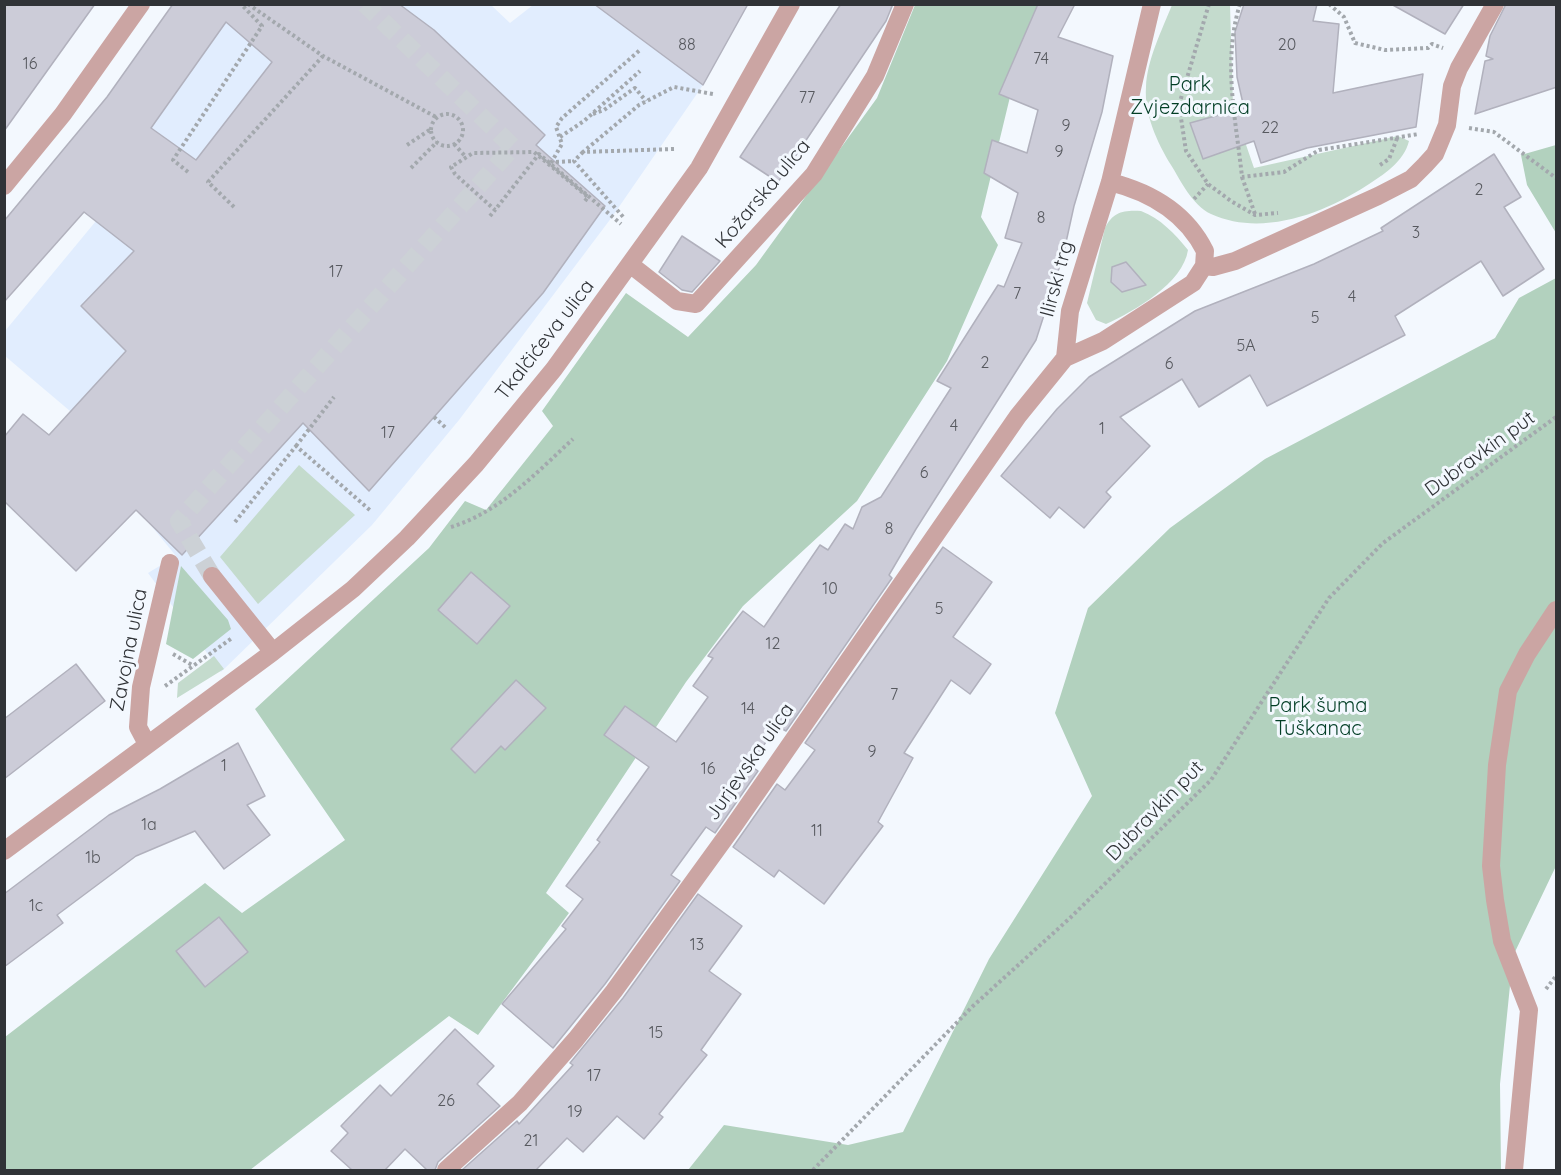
<!DOCTYPE html>
<html>
<head>
<meta charset="utf-8">
<style>
  body { margin:0 }
  #map { position:relative; width:1561px; height:1175px; overflow:hidden; background:#f3f8fe; font-family:Quicksand,sans-serif }
  canvas { display:block }
  .frame { position:absolute; inset:0; border:6px solid #303337; pointer-events:none }
</style>
</head>
<body>
<div id="map">
<canvas width="1561" height="1175"></canvas>
<div class="frame"></div>
</div>
<script>
const context = document.querySelector('canvas').getContext('2d');
context.lineJoin = 'round';
function fillPath(path, color) {
  context.fillStyle = color;
  context.fill(path, 'evenodd');
}
function strokePath(path, color, width, dash) {
  context.strokeStyle = color;
  context.lineWidth = width;
  context.lineCap = dash ? 'butt' : 'round';
  context.setLineDash(dash || []);
  context.stroke(path);
}
function drawText(font, color, halo, rows, align = 'center') {
  context.font = font + ' Quicksand,sans-serif';
  context.lineWidth = 6;
  context.setLineDash([]);
  context.textBaseline = 'middle';
  context.strokeStyle = halo;
  context.fillStyle = color;
  for (const [text, x, y, turn = 0] of rows) {
    context.save();
    context.translate(x, y);
    context.rotate((+turn || 0) * Math.PI / 180);
    context.textAlign = isNaN(turn) ? turn : align;
    if (halo) context.strokeText(text, 0, 0);
    context.fillText(text, 0, 0);
    context.restore();
  }
}
const built = new Path2D(`
  M188,5h303l19,18 23,-18h215l-45,80 -91,132 -153,203 -87,105 -151,147 -73,-99 28,-17 -49,-60 -20,-50 -37,-35 -65,-55v-25l91,-110 -12,-9 67,-84 70,-99z`);
const green = new Path2D(`
  M1172,5h58l3,102 21,61 144,-32 11,5c-5,21 -26,34 -43,45 -43,28 -105,51 -155,28 -19,-9 -30,-33 -40,-49 -14,-23 -27,-51 -25,-78 1,-27 16,-57 26,-82z
  M1141,211c20,8 33,22 47,39 -5,33 -53,61 -82,74l-10,-4 -9,-17 18,-75c8,-16 18,-18 36,-17z
  M299,465l56,50 -97,89 -38,-47z
  M214,656l10,13 -47,29 1,-15z`);
const forest = new Path2D(`
  M915,5h134l-26,38 -42,174 17,28 -51,116 -90,140 -114,105 -57,76 -140,211 23,20 -91,122 -29,-19 -199,154h-245v-133l200,-154 37,30 103,-73 -90,-131 174,-161 36,-47 21,9 67,-84 -11,-15 84,-118 62,44 68,-72 121,-167z
  M1556,145v88l-29,-48 -6,-30z
  M1556,278v588l-43,90 -13,128 1,86h-813l36,-45 124,20 55,-13 86,-173 103,-163 -37,-83 33,-105 82,-80 95,-69 230,-121 24,-40z
  M181,566l47,54 3,9 -38,30 -27,-15z`);
const building = new Path2D(`
  M4,4h91l-91,127z
  M173,4h226l35,26 111,105 -9,10 69,61 -62,87 -174,198 -66,-68 -121,132 -46,-45 -60,61 -72,-70v-64l19,-23 26,21 77,-84 -45,-45 53,-55 -50,-39 -80,90v-81l103,-124zM226,22l46,40 -76,98 -45,-32z
  M594,4h154l-45,81z
  M841,4h52l-7,17 -108,161 -38,-25z
  M1038,4h37l-17,33 55,19 -11,56 -28,94 -11,50 -27,84 -120,189 -27,46 3,3 -106,153 -9,-5 -27,39 8,6 -34,49 -9,13 -9,-6 -35,48 9,6 -75,103 -52,64 -51,-44 64,-75 -4,-3 21,-27 -17,-13 34,-44 -3,-2 52,-73 -45,-32 21,-29 51,36 32,-45 -15,-11 20,-28 -5,-2 35,-45 21,16 56,-82 8,5 17,-26 8,5 9,-22 19,-10 70,-109 -14,-7 61,-96 6,2 18,-44 -17,-5 13,-45 -34,-20 8,-33 35,13 11,-43 -39,-16z
  M1244,4h73l-4,17 26,3 -6,69 90,-19 -7,53 -109,21 -46,15 -7,-22 -51,18 -13,-36 54,-15 -7,-31 -2,-45z
  M1391,4h73l-19,30z
  M1506,4h51v83l-82,27 10,-53 8,-2 -7,-3 4,-20z
  M1494,154l27,43 -17,10 40,62 -41,27 -22,-35 -86,55 10,19 -138,71 -17,-31 -51,32 -17,-28 -62,38 30,29 -44,46 5,5 -27,31 -25,-21 -9,11 -49,-42 56,-67 32,-32 106,-66 119,-47 69,-33 -2,-3z
  M682,236l38,25 -28,31 -10,-2 -23,-18z
  M1126,262l20,23 -24,7 -11,-10 1,-15z
  M943,547l49,35 -39,55 38,27 -21,30 -19,-14 -47,73 9,5 -35,64 5,4 -59,78 -45,-34 -5,7 -41,-30 44,-63 8,6 30,-40 -10,-7z
  M471,572l39,34 -33,38 -39,-34z
  M76,664l29,37 -101,78v-60z
  M516,680l30,28 -41,42 -4,-4 -26,27 -24,-24z
  M238,743l27,53 -18,9 23,30 -46,34 -29,-38 -59,25 -79,59 6,8 -59,44v-73l105,-79 51,-26z
  M698,894l44,32 -33,45 32,23 -40,56 6,5 -48,59 4,3 -19,22 -27,-23 -34,36 -16,-14 -31,32h-74l55,-49 2,3 54,-59 -3,-2 53,-65z
  M219,917l29,35 -43,35 -29,-36z
  M455,1029l39,37 -17,18 23,22 -62,56 -3,8h-8l-22,-21 -20,21h-33l-21,-19 17,-18 -7,-7 39,-41 11,11z`);
const minorTunnel = new Path2D(`
  M212,576l-33,-55 334,-374 -148,-143`);
const path = new Path2D(`
  M248,4l75,52 113,61
  M1209,4l-30,101 7,46 22,33 23,17 24,14 23,-2
  M1240,4c-18,58 -4,115 2,173l42,-5 35,-22 100,-16
  M1329,4l15,13 11,26 30,7 43,-2 4,-4 11,4
  M1153,103l26,2
  M431 130a16 16 0 1 1 32 0a16 16 0 1 1-32 0Z
  M593,114l11,-4 31,-22 11,13
  M1469,128l25,4 62,46
  M560,137l24,-16 56,-50
  M454,144l12,13
  M407,145l24,-16
  M674,149l-91,3 56,-47 35,-18 39,7
  M583,152l-9,9 51,58
  M556,162l18,-1
  M551,163l11,-19 -6,-17 6,-9 78,-68
  M1380,165l9,-6 9,-23
  M411,168l26,-26
  M188,172l-15,-12 89,-134 -20,-21
  M1242,177l13,37
  M1194,199l14,-15
  M585,201l3,-4 -54,-45 -61,1 -22,14 4,7 40,36 44,-56 82,70
  M234,207l-26,-25 115,-126
  M490,216l5,-6
  M434,417l12,11
  M296,446l38,-49
  M235,522l61,-76 75,65
  M451,527c49,-15 85,-54 122,-88
  M173,654l21,12
  M165,686l67,-48
  M1546,989l10,-13
  M813,1170l160,-164 97,-88 141,-138 118,-182 54,-55 173,-126`);
const minor = new Path2D(`
  M4,186l59,-72 78,-110
  M631,265l46,36 19,3 118,-130 61,-98 30,-72
  M1204,266l9,1 22,-6 143,-65 33,-17 14,-14 10,-11 12,-29 5,-39 7,-18 36,-64
  M1065,358l5,-47 40,-129 42,-178
  M212,576l61,76
  M147,744l-9,-17 3,-40 29,-124
  M4,851l269,-199 80,-63 54,-51 69,-74 78,-95 145,-201 92,-164
  M446,1170l74,-67 56,-64 38,-48 119,-164 285,-411 47,-58 38,-17 90,-58 11,-17 1,-15c-19,-38 -55,-59 -95,-69
  M1514,1170l15,-160 -27,-69 -7,-41 -4,-34 6,-101 11,-74 19,-37 29,-44`);
const numberNames = [
  ["88",687,45],
  ["20",1287,45],
  ["74",1041,59],
  ["16",30,64],
  ["77",807,98],
  ["9",1066,126],
  ["22",1270,128],
  ["9",1059,152],
  ["2",1479,190],
  ["8",1041,218],
  ["3",1416,233],
  ["17",336,272],
  ["7",1017,294],
  ["4",1352,297],
  ["5",1315,318],
  ["5A",1246,346],
  ["2",985,363],
  ["6",1169,364],
  ["4",954,426],
  ["1",1102,429],
  ["17",388,433],
  ["6",924,473],
  ["8",889,529],
  ["10",830,589],
  ["5",939,609],
  ["12",773,644],
  ["7",894,695],
  ["14",748,709],
  ["9",872,752],
  ["1",224,766],
  ["16",708,769],
  ["1a",149,825],
  ["11",817,831],
  ["1b",93,858],
  ["1c",36,906],
  ["13",697,945],
  ["15",656,1033],
  ["17",594,1076],
  ["26",446,1101],
  ["19",575,1112],
  ["21",531,1141]
];
const parkNames = [
  ["Park",1190,85],
  ["Zvjezdarnica",1190,108],
  ["Park šuma",1318,706],
  ["Tuškanac",1318,729]
];
const streetNames = [
  ["Kožarska ulica",763,194,-50],
  ["Ilirski trg",1057,279,-75],
  ["Tkalčićeva ulica",545,340,-52],
  ["Dubravkin put",1480,454,-36],
  ["Zavojna ulica",129,650,-79],
  ["Jurjevska ulica",750,762,-55],
  ["Dubravkin put",1155,811,-46]
];
fillPath(built, '#e1edfe');
fillPath(green, '#c4dbcd');
fillPath(forest, '#b2d1be');
fillPath(building, '#ccccd8');
strokePath(building, '#b1b1bd', 1.5);
strokePath(minorTunnel, '#ccd1d6', 18, [18, 9]);
strokePath(path, '#a3a8ad', 4, [3, 3]);
strokePath(minor, '#cba5a3', 18);
drawText('16px', '#57595f', null, numberNames);
drawText('20px', '#023e25', '#f3f8fe', parkNames);
drawText('20px', '#303337', '#f3f8fe', streetNames);
</script>
</body>
</html>
